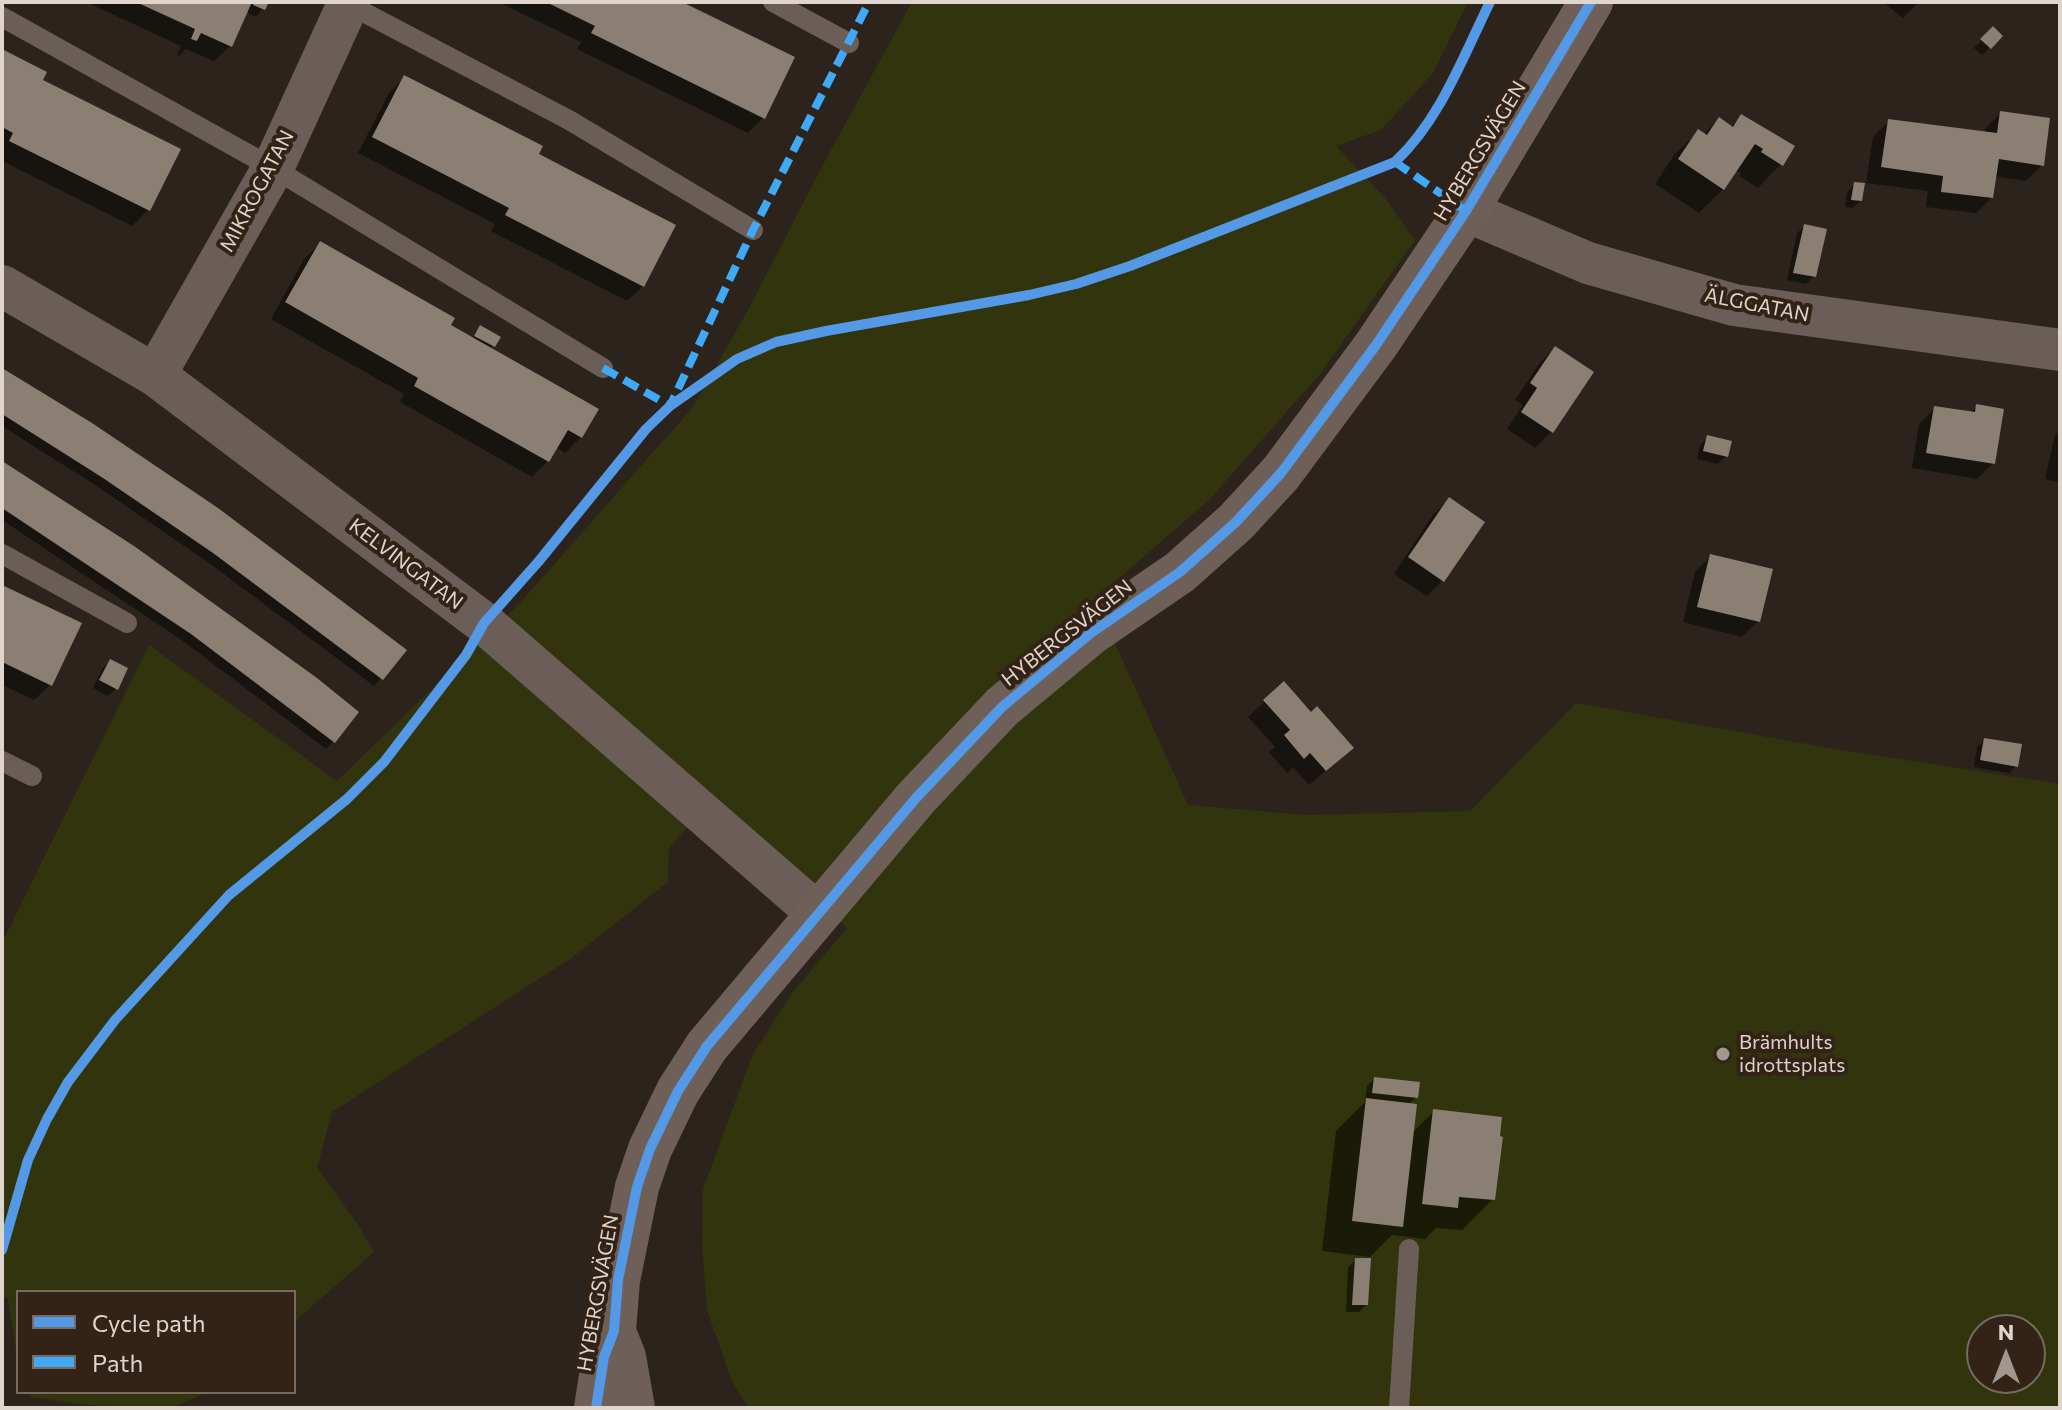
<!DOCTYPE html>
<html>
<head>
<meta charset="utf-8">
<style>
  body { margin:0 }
  #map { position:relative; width:2062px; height:1410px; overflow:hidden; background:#2c241c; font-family:Commissioner,sans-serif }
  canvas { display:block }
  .frame { position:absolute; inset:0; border:4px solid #dfd5cd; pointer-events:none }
  .legend { position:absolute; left:16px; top:1290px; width:280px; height:104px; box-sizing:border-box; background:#322316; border:2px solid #776a5f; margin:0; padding:10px 14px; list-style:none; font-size:24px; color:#dfd5cd }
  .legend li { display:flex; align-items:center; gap:16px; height:40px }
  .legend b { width:40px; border:2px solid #776a5f }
  .north { position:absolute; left:1966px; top:1314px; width:80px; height:80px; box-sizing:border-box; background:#322316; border:2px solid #776a5f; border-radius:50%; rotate:0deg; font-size:22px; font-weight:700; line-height:32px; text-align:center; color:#dfd5cd }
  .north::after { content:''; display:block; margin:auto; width:28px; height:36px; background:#a0978f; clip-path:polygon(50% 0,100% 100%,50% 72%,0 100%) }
</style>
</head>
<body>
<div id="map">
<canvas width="2062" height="1410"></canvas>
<div class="frame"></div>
<ul class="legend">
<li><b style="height:10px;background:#5399e6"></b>Cycle path</li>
<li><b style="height:10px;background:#3fa9f5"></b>Path</li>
</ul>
<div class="north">N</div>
</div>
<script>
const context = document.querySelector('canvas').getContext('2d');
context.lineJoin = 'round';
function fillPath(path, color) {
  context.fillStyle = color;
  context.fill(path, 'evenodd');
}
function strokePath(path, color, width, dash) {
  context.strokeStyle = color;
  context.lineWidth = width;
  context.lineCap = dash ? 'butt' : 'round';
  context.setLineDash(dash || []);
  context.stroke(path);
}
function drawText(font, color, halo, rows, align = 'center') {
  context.font = font + ' Commissioner,sans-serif';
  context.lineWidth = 8;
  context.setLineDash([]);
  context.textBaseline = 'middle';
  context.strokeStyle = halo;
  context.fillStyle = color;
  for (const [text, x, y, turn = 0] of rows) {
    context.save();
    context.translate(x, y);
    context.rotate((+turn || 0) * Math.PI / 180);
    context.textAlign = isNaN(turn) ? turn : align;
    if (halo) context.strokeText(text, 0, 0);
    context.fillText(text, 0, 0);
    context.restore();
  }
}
const green = new Path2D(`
  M912,2h556l-35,71 -52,57 -45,16 49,52 30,42 -95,134 -111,126 -114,99 93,206 118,10 164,-4 106,-108 259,46 225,35v624h-1311l-16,-24 -26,-74 -5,-66 1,-55 50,-135 40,-62 54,-64 -137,-128 -41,48 -1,34 -98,77 -238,153 -15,56 40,55 17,29 -80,70v-30h-276v71l-10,-64 -6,-4v-352l147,-298 188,136 183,-178 173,-196 55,-97 77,-149zM1982,1330h48v48h-48z
  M29,1392h179l-37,16 -83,-3 -57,-8z`);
const shadow = new Path2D(`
  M86,2h181l-11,15 -10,-5 -16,34 -16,15 -28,-12 -7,7 -2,-1 4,-9z
  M498,2h179l87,115 -16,16 -171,-84 4,-7z
  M1883,2h36l-16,16z
  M1993,29l8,7 -19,19 -8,-7z
  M2,51l38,29 108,130 -16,16 -130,-65z
  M405,77l131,78 107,131 -16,15 -136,-70 4,-7 -137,-71 31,-60z
  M2001,113l41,52 -16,16 -32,-5 -2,21 -16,16 -50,-6 2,-16 -62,-8 7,-46 16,-16 96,12v-4z
  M1742,116l39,48 -23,24 -19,-12 2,-3 -6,-3 -12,19 -24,24 -44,-29 19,-29 24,-23 5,3 16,-16 12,8z
  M1855,184l6,16 -8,8 -8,-1 2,-15z
  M1805,226l9,50 -8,8 -19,-4 10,-47z
  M320,244l151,94 10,-10 17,10 -8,11 91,88 -16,16 -9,-6 -8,14 -16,16 -132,-75 4,-8 -133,-75 33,-60z
  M1555,348l36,24 -40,60 -16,16 -28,-19 16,-24 -8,-5 24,-36z
  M2,370l402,280 -30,36 -169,-126 -110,-75 -93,-59z
  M1977,406l16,57 -16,16 -65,-11 7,-44 16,-16 35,6z
  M2060,430v53l-15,-4 10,-44z
  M1708,437l18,19 -8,8 -21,-5 3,-14z
  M2,464l331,277 -7,8 -143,-108 -181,-121z
  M1449,500l-7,81 -15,15 -33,-22 39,-59z
  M1711,556l47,65 -16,16 -59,-15 12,-50z
  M2,587l48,98 -16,15 -32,-15z
  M110,661l6,28 -8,7 -15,-8 10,-20z
  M1284,684l51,79 -26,22 -16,-18 -6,6 -18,-21 6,-5 -27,-30z
  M1985,740l31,26 -7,7 -35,-6 3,-20z
  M1374,1079l42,18 -8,8 4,28 22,-22 59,88 -31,31 -26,-2 -11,11 -33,-4 -22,22 -48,-6 14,-120 29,-29 2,-16z
  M1356,1260l10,45 -7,7h-13l2,-45z`);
const building = new Path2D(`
  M136,2h116l-20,45 -31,-14 -4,8 -6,-2 4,-10z
  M254,2h15l-4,8 -12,-5z
  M546,2h136l113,55 -30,62 -174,-86 4,-7z
  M1993,26l10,10 -12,13 -11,-10z
  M2,49l45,23 -4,8 138,69 -31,62 -141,-70 4,-8 -11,-6z
  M404,75l139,71 -4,8 137,71 -32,62 -139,-72 4,-7 -137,-71z
  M2000,111l50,7 -6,48 -45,-7 -6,39 -52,-6 2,-16 -62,-9 7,-48 109,14z
  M1741,114l54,32 -12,20 -22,-14 2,-3 -8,-5 -31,46 -46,-31 20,-30 9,6 12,-18 14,10z
  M1854,182l11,1 -3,18 -11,-1z
  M1804,224l23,5 -11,48 -23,-4z
  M320,241l135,77 -4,7 148,84 -17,29 -14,-8 -19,32 -135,-76 4,-8 -133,-76z
  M480,325l21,12 -6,10 -21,-11z
  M1555,346l39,26 -41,61 -32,-21 16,-24 -7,-5z
  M2,368l90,55 126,85 189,142 -24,30 -170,-127 -110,-75 -101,-64z
  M1976,404l28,5 -9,55 -69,-11 8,-47 41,6z
  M1707,435l25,6 -4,16 -25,-6z
  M2,461l132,85 183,132 42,34 -24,31 -144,-109 -189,-126z
  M1449,497l36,25 -41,60 -36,-25z
  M1710,554l63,15 -13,53 -63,-15z
  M2,585l80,38 -30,63 -50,-24z
  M110,659l18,9 -10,22 -19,-10z
  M1284,681l27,31 6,-6 37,42 -28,23 -16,-18 -6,6 -20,-24 6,-5 -27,-30z
  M1984,738l38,6 -4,23 -38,-7z
  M1374,1077l46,5 -2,16 -46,-5z
  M1366,1098l51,6 -14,123 -51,-6z
  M1433,1109l69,8 -2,19 3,1 -8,63 -36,-3 -1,11 -36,-4z
  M1355,1258h16l-3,47h-16z`);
const lane = new Path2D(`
  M344,2l225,118 184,110
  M773,2l76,41
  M2,17l271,151 330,200
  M2,554l125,69
  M2,761l30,15
  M1399,1408l10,-159`);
const street = new Path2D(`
  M1466,211l122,52 146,42 326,45
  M2,286l153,89 329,248 333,290
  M155,375l118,-207 76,-166`);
const secondary = new Path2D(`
  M616,1337l8,20 9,51
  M596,1408l8,-51 10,-26 4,-51 19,-93 13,-38 28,-58 29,-45 209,-248 86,-91 89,-74 89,-61 56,-50 45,-49 95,-128 90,-134 125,-209`);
const quiet = new Path2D(`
  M1395,162l71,49
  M603,368l67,38 83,-176 116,-228`);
const cycleway = new Path2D(`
  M2,1250l26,-90 19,-41 21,-37 47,-62 114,-125 118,-96 37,-37 82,-107 18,-32 55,-62 107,-132 24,-23 67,-47 39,-17 50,-11 203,-36 47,-11 54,-18 265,-104c45,-42 68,-105 95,-160
  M596,1408l8,-51 10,-26 4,-51 19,-93 13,-38 28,-58 29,-45 209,-248 86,-91 89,-74 89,-61 56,-50 45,-49 95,-128 90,-134 125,-209`);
const markers = [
  [1723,1054,8,"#a0978f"]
];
const streetNames = [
  ["HYBERGSVÄGEN",1480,151,-59],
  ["MIKROGATAN",257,191,-62],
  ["ÄLGGATAN",1757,305,11],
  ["KELVINGATAN",406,564,37],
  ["HYBERGSVÄGEN",1067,633,-38],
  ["HYBERGSVÄGEN",598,1293,-80]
];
const poiNames = [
  ["Brämhults",1739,1042],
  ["idrottsplats",1739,1065]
];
fillPath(green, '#32340d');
fillPath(shadow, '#0007');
fillPath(building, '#8b7f74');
strokePath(lane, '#6b5e59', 20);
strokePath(street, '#6b5e59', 42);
strokePath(secondary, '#6e6059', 44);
strokePath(quiet, '#3fa9f5', 8, [16, 8]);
strokePath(cycleway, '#5399e6', 10);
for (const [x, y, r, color] of markers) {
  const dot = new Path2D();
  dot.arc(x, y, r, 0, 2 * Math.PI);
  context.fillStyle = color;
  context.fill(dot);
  strokePath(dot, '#322316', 3);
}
drawText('20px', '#dfd5cd', '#322316', streetNames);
drawText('20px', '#dfd5cd', '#322316', poiNames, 'left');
</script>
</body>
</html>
